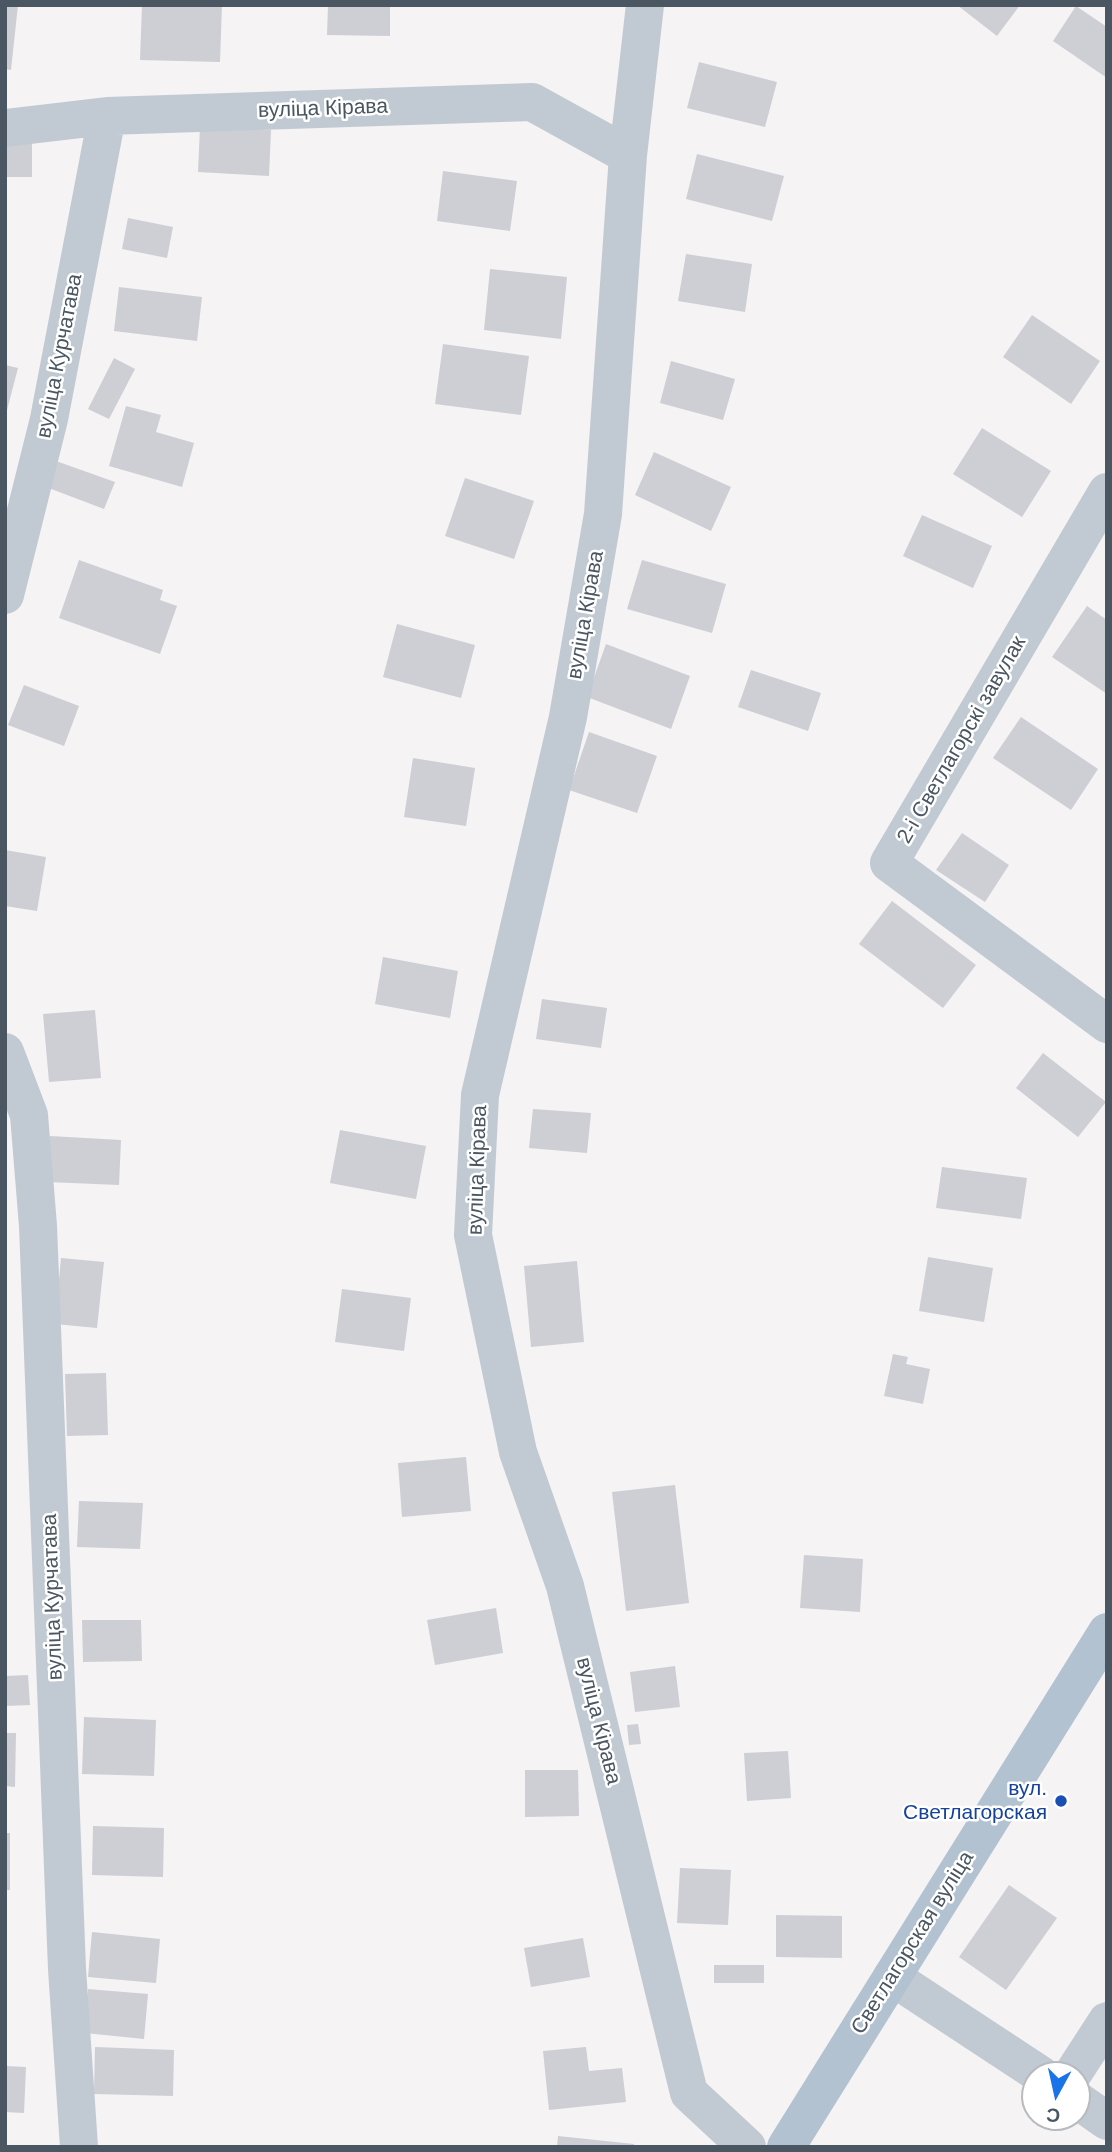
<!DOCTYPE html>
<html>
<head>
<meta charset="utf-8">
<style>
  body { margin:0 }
  #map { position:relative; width:1112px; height:2152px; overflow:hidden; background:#f5f3f3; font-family:Helvetica,sans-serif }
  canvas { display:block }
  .frame { position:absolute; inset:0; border:7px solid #4a5661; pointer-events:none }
  .north { position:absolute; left:1021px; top:2061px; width:70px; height:70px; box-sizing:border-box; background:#fff; border:2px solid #b7bbc0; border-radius:50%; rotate:188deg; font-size:19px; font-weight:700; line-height:28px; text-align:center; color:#4a5661 }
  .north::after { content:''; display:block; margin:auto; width:24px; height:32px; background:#1a73e8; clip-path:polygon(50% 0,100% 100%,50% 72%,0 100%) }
</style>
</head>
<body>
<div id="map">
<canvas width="1112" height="2152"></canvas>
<div class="frame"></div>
<div class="north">С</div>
</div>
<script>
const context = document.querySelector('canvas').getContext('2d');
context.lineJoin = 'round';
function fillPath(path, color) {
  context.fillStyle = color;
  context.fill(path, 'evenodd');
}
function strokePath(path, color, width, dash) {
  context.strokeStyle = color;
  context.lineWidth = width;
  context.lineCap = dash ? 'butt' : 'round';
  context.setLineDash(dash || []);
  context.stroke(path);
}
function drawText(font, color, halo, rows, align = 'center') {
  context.font = font + ' Helvetica,sans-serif';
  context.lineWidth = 5;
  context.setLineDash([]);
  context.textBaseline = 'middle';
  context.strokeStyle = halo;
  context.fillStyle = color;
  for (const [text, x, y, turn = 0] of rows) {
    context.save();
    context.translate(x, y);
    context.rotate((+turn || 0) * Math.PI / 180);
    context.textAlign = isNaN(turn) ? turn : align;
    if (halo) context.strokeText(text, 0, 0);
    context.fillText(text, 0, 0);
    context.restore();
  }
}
const building = new Path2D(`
  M5,5h13l-7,65 -6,-1z
  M142,5h80l-2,57 -80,-2z
  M328,5h62v31l-63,-1z
  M957,5h63l-23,31z
  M1076,6l31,21v51l-54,-37z
  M699,62l78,20 -12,45 -78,-19z
  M200,127l71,3 -2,46 -71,-4z
  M5,140h27v37h-27z
  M697,154l87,22 -12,45 -86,-22z
  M443,171l74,10 -7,50 -73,-10z
  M128,218l45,9 -6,31 -45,-9z
  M686,254l66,10 -7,48 -67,-11z
  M490,269l77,8 -6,62 -77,-9z
  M119,287l83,10 -5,44 -83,-10z
  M1032,315l68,46 -29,43 -68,-47z
  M443,344l86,12 -8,59 -86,-11z
  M114,358l21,11 -26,50 -21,-10z
  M671,361l64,18 -12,41 -63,-17z
  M5,365l13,3 -12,46h-1z
  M126,406l35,9 -5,17 38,11 -12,44 -73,-21z
  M982,428l69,43 -29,46 -69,-43z
  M654,452l77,35 -20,44 -76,-36z
  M56,461l59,21 -11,27 -58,-22z
  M465,478l69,23 -20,58 -69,-23z
  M922,515l70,31 -19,42 -70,-32z
  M79,560l84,30 -3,10 17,6 -17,48 -101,-36z
  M642,560l84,24 -14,49 -85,-24z
  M1087,606l20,14v74l-55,-37z
  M397,624l78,21 -14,53 -78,-21z
  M606,644l84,32 -19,53 -84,-32z
  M751,670l70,23 -13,38 -70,-24z
  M24,685l55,21 -15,40 -56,-21z
  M1021,717l77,52 -27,41 -78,-52z
  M589,732l68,24 -20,57 -68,-23z
  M413,758l62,10 -9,58 -62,-9z
  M962,833l47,32 -24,37 -49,-32z
  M5,850l41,7 -9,54 -32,-5z
  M892,901l84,64 -33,43 -84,-64z
  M383,957l75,14 -8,47 -75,-14z
  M542,999l65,9 -6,40 -65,-9z
  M95,1010l6,68 -52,4 -6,-68z
  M1043,1053l63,49 -28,35 -62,-49z
  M533,1109l58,4 -4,40 -58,-5z
  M340,1130l86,16 -10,53 -86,-16z
  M50,1136l71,4 -2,45 -71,-3z
  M942,1167l85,11 -6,41 -85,-11z
  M928,1257l65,11 -9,54 -65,-11z
  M61,1258l43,4 -7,66 -42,-4z
  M577,1261l7,81 -53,5 -7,-81z
  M342,1289l69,9 -7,53 -69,-9z
  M893,1354l15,3 -2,7 24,5 -7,35 -39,-8z
  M106,1373l2,62 -41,1 -2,-62z
  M466,1457l5,54 -69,6 -4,-54z
  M675,1485l14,118 -63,8 -14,-119z
  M79,1501l64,2 -3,46 -63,-2z
  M804,1555l59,4 -3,53 -60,-4z
  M496,1608l7,45 -68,12 -8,-45z
  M82,1620h59l1,41 -59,1z
  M675,1666l5,41 -45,5 -5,-40z
  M28,1675l2,30 -25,1v-30z
  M84,1717l72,3 -2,56 -72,-2z
  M638,1724l3,20 -12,1 -2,-20z
  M5,1733h11l-1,54 -10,-1z
  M788,1751l3,47 -44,3 -3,-48z
  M525,1770h53l1,46 -54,1z
  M93,1826l71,2 -1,49 -71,-2z
  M5,1833h5v57h-5z
  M680,1868l51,2 -3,55 -51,-2z
  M1009,1885l48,33 -51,72 -47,-33z
  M776,1915l66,1v42l-66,-1z
  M92,1932l68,7 -4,44 -68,-6z
  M583,1938l7,39 -59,10 -7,-39z
  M714,1965h50v18h-50z
  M88,1989l60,5 -4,45 -59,-6z
  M95,2047l79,3 -1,46 -79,-2z
  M586,2047l3,24 33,-3 4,34 -77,8 -6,-59z
  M5,2066l21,1 -2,46 -19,-1z
  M558,2136l76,8v3h-77z`);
const minor = new Path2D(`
  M5,128l102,-12 425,-14 96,53 -25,359 -35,203 -88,378 -7,140 45,217 47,134 124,507 58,54
  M628,155l17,-150
  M1107,492l-218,371 218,161
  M5,595l44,-176 58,-303
  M5,1052l24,63 9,111 29,743 12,178
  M892,1977l149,98
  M1072,2075l35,-54
  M1077,2100l30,21`);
const major = new Path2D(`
  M786,2147l321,-515`);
const markers = [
  [1061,1801,7,"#1a4fb4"]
];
const streetNames = [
  ["вуліца Кірава",323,109,-2],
  ["вуліца Курчатава",60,356,-79],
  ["вуліца Кірава",586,615,-80],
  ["2-і Светлагорскі завулак",962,740,-60],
  ["вуліца Кірава",478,1170,-88],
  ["вуліца Курчатава",53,1597,-92],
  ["вуліца Кірава",598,1721,76],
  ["Светлагорская вуліца",913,1943,-58]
];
const transitNames = [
  ["вул.",1047,1789],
  ["Светлагорская",1047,1813]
];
fillPath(building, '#cdcfd5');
strokePath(minor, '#c1cad2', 38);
strokePath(major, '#b3c2d1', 38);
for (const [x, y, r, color] of markers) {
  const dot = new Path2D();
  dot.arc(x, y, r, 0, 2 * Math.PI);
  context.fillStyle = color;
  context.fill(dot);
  strokePath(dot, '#fff', 2.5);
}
drawText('21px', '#4a5661', '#fff', streetNames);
drawText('21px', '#164399', '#fff', transitNames, 'right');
</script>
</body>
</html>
